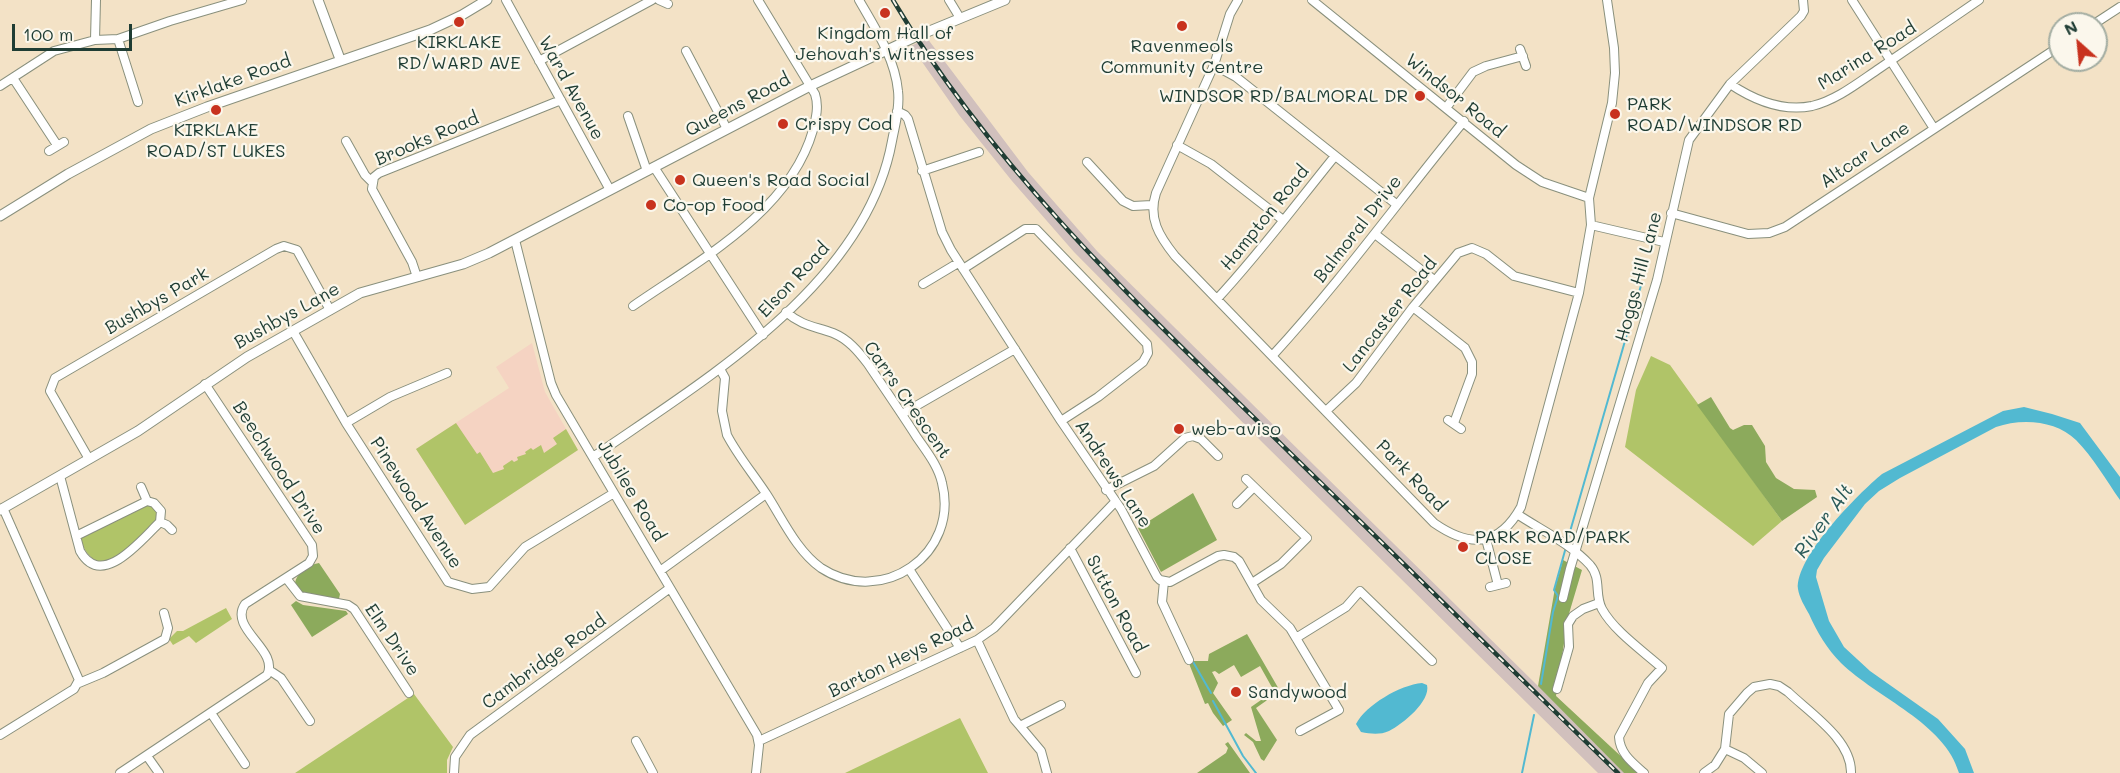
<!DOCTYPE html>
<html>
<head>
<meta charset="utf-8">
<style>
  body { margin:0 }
  #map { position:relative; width:2120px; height:773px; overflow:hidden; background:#f3e2c6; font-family:Mali,sans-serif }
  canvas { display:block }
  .north { position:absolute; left:2048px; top:12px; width:60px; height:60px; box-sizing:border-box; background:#fbf7ec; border:2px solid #a3ada2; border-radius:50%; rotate:333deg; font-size:16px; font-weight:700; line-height:24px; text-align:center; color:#1f3d34 }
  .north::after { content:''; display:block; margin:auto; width:21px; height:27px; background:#c8321e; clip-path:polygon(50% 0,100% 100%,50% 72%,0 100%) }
  .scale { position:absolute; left:12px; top:24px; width:120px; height:27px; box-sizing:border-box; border:3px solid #1f3d34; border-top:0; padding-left:8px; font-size:18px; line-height:21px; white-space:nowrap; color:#1f3d34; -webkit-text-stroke:4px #fbf7ec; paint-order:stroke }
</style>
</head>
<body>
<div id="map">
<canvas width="2120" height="773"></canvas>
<div class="north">N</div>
<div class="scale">100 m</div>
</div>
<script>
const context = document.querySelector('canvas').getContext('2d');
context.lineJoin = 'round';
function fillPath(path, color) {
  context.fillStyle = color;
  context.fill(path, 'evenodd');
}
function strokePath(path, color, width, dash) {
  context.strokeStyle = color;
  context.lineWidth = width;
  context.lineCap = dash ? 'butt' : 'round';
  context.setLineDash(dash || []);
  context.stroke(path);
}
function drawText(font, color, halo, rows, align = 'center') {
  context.font = font + ' Mali,sans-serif';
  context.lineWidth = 4.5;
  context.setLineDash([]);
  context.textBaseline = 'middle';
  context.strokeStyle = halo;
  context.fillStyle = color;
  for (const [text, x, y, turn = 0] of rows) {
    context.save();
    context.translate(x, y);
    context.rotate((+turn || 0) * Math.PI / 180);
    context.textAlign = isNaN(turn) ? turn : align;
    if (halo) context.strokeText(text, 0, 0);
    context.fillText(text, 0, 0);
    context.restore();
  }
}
const built = new Path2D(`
  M532,343l13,49 33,58 -113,75 -49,-76 93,-61 -13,-21z`);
const industrial = new Path2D(`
  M927,38l101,134 69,79 441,435 18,10 81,77h-39l-335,-330 -189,-191 -62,-71 -53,-66 -48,-69z`);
const green = new Path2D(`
  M1651,356l19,9 112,156 -29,25 -128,-99 11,-57z
  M456,423l21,31 3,-2 13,21 11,-4 -1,-3 9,-6 2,2 4,-2 -1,-3 9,-3 -1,-2 6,-4 2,2 8,-5 3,8 13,-9 -4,-6 13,-9 12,21 -113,75 -49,-76z
  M146,504l5,1 5,6 1,8c-7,8 -34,36 -42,41 -18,9 -31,-7 -35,-22z
  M226,608l6,11 -36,24 -7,-7 -16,9 -4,-6 8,-8h6z
  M414,694l39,53 -6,13v13h-152z
  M960,718l28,55h-143z`);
const forest = new Path2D(`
  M1711,397l19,31 3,2 11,-5h8l13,21 1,16 10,16 18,11 21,1 2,7 -35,24 -85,-116z
  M1193,493l24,47 -56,32 -23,-44z
  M1563,560l19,10 -14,47 -12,79 83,77h-15l-86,-87 17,-98z
  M319,563l21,31 -1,5 -37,-6 -7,-9c1,-11 13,-19 24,-21z
  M296,601l7,4 43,6 2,3 -36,23 -21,-32z
  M1247,634l33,57 -24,17 21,32 -13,21 -3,-2 -8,-17 -9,-7 2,-2 10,8h5l-10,-34 23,-16 -14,-25 -19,11 -7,-12 -15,9 -4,-3 -3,1 6,11 -5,10 19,27 -9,6 -10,-13 -5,-10 -3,1 -17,-43h20l1,-7z
  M1228,742l22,31h-53l29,-20 2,-5 -3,-4z`);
const water = new Path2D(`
  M2024,407l28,7 28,9 40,54v23c-14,-20 -27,-43 -44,-60 -20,-20 -55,-22 -80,-13l-96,51 -21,13 -14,13 -41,54 -7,12 -1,7 13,44 15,26 26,24 68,48 27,30 9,24h-15c-14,-50 -82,-75 -118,-110 -14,-14 -24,-31 -32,-49 -4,-7 -10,-17 -11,-25 -3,-32 61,-96 84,-115l121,-63z
  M1422,683l5,2c4,16 -24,39 -38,46 -9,4 -18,3 -28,1l-5,-8c10,-19 44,-39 66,-41z`);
const stream = new Path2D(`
  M1567,542l75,-260
  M1192,660l19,33
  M1541,684l12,-72 5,-16 -4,-6 12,-43
  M1213,701l30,55 13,17
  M1522,773l12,-58`);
const minor = new Path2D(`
  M506,0l104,190
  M659,0l9,4
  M949,0l11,18
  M1238,0l-8,14 -16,51 -58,128c-8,25 3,43 19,63l259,267c36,25 65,24 87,-16l58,-214 12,-68 -2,-27 23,-95 3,-30 -1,-25 -7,-48
  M1312,0l204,165 26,17 47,16
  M1852,0l81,127
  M2094,24l26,-17
  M118,39l20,63
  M95,40l23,-1 52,-18 72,-21
  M1520,49l6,17
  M686,51l41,78
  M539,61l113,-61
  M1214,65l22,12 160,127
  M13,78l44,67
  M1730,84c24,16 53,28 82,22 25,-6 47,-24 68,-38 33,-23 66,-45 99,-68
  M0,86l54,-35 41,-11 1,-40
  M1446,108l27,-36 13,-6 37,-10
  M897,111l8,4 3,4 34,113 9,18 110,171 60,88 36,68 3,3 10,2 48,-26 6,-1 10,2 5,4 22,39 29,28 49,82 -39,21
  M628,116l19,55
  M346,141l19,34 7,7
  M1177,145l34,19 72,56
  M49,151l15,-9
  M1087,162l36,39 10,5 19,-1
  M654,167l109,168
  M922,171l57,-19
  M1671,213l77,21 21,-1 16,-6 275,-181
  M1591,225l73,17
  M1375,234l59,46
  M515,240l36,143 5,12 201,340 2,10 -3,28
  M963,269l62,-40h11l111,115 1,9 -5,9 -45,35 -37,24
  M417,277l-5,-15 -40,-73 2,-12 5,-4 182,-73
  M923,284l35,-21
  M1217,299c42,-45 79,-95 118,-143
  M633,306c65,-45 157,-94 180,-176 3,-12 6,-24 2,-36l-57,-94
  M1413,307l52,41 7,14v12l-18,49
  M293,331l53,92 102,159 24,7 17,-2 36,-40 89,-54
  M1273,355c68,-74 127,-156 191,-234
  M720,369l5,9 -3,33 5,24c11,21 27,40 40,60 16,25 30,56 54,73 61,40 139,-14 121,-85 -4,-18 -16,-32 -26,-47 -16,-25 -32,-48 -48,-72 -10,-13 -20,-25 -35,-31 -19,-7 -31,-7 -47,-21
  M1326,411l30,-28 57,-76 45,-54 14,-5 14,6 28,22 65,17
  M902,414l113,-65
  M1448,420l13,9
  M346,423l44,-26 57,-24
  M593,457c111,-77 273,-172 299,-316 3,-16 8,-33 6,-50 -3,-33 -23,-63 -39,-91
  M89,459l-39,-68 5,-13 221,-129 8,-3 13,4 33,60
  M60,476l20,75c22,39 61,-11 80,-29l1,-11 -7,-8 -7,-2 -71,35
  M1246,479l61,59 -26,26 -29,19
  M141,487l6,14
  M1106,490l48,-24 31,-28 8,-2 8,3 17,17
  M1237,504l17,-17
  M1517,514c24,16 54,30 73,51 12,14 4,29 12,44 12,22 41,42 60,59l-14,15 -29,54c1,17 14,26 25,36
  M160,522l7,3 5,5
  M1486,539l12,46
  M1070,548l66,125
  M909,569l51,79
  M660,571l106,-77
  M286,578l14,18 48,9 6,4 55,84
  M1164,581l-2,21 27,58
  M1490,587l16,-4
  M1563,598l7,-29 87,-289 32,-140 41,-56 71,-68 3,-5 -1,-11
  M1296,638l50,-31 14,-16 72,70
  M977,640l37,79 6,7 41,-21
  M269,670l12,8 29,43
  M79,683l24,-10 62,-34 3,-11 -4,-15
  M1557,689l12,-42 -1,-23 5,-8 10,-7 16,-6
  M211,713l34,51
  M1020,726l21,25 6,22
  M0,735l74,-46 5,-9 -76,-172
  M636,741l17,32
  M759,741l218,-101 17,-12 121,-126
  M1725,749l4,-35 18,-21 7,-6 16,-3 9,2 9,6c22,21 64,48 63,81
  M147,756l12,17
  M120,773l147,-98c13,-25 -39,-46 -22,-71l64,-41 4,-7 -1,-11 -107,-161
  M454,773l1,-16 15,-22 200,-147
  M1704,773l11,-8 10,-16 19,9 18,15`);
const tertiary = new Path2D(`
  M318,0l22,59
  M0,216l68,-42 83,-45 56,-22 223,-77 32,-15 25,-15
  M0,510l138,-79 109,-74 113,-64 103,-29 26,-11 321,-167 105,-49 90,-37`);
const rail = new Path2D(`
  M893,0c101,170 248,308 389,445 112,109 223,219 336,328`);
const markers = [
  [885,13,6,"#c8321e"],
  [459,22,6,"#c8321e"],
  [1182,26,6,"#c8321e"],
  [1420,96,6,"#c8321e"],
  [216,110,6,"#c8321e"],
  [1615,114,6,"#c8321e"],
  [783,124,6,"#c8321e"],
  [680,180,6,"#c8321e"],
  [651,205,6,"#c8321e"],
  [1179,429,6,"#c8321e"],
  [1463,547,6,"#c8321e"],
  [1236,692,6,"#c8321e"]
];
const poiNames = [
  ["Kingdom Hall of",885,33,"center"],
  ["Jehovah's Witnesses",885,54,"center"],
  ["KIRKLAKE",459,42,"center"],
  ["RD/WARD AVE",459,63,"center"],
  ["Ravenmeols",1182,46,"center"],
  ["Community Centre",1182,67,"center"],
  ["WINDSOR RD/BALMORAL DR",1408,96,"right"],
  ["PARK",1627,104],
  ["ROAD/WINDSOR RD",1627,125],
  ["Crispy Cod",795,124],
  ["KIRKLAKE",216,130,"center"],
  ["ROAD/ST LUKES",216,151,"center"],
  ["Queen's Road Social",692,180],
  ["Co-op Food",663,205],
  ["web-aviso",1191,429],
  ["PARK ROAD/PARK",1475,537],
  ["CLOSE",1475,558],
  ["Sandywood",1248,692]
];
const streetNames = [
  ["Marina Road",1867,56,-32],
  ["Kirklake Road",233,81,-20],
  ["Ward Avenue",571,88,61],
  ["Windsor Road",1455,96,39],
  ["Queens Road",738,105,-28],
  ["Brooks Road",427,139,-23],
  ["Altcar Lane",1865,155,-34],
  ["Hampton Road",1265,218,-51],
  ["Balmoral Drive",1358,229,-52],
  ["Hoggs Hill Lane",1639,277,-75],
  ["Elson Road",794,280,-47],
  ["Bushbys Park",157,301,-30],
  ["Lancaster Road",1390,315,-52],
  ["Bushbys Lane",287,316,-29],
  ["Carrs Crescent",907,400,55],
  ["Beechwood Drive",279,468,57],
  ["Andrews Lane",1113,474,57],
  ["Park Road",1411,476,46],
  ["Jubilee Road",631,491,59],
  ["Pinewood Avenue",416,503,57],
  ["Sutton Road",1116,604,62],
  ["Elm Drive",392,640,56],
  ["Barton Heys Road",901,658,-26],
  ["Cambridge Road",544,662,-36]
];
const waterNames = [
  ["River Alt",1824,521,-54]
];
fillPath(built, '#f5d3c2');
fillPath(industrial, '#d1c0bd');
fillPath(green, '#b0c468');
fillPath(forest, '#8caa5c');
fillPath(water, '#52b9d1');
strokePath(stream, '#52b9d1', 2);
strokePath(minor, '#89907d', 10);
strokePath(tertiary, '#89907d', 11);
strokePath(minor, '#fff', 8);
strokePath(tertiary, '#fff', 9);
strokePath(rail, '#1f3d34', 4.5);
strokePath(rail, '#fbf7ec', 2, [7]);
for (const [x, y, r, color] of markers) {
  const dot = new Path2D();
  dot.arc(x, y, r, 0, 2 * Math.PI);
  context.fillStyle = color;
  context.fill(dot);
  strokePath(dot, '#fbf7ec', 2);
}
drawText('18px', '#1f3d34', '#fbf7ec', poiNames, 'left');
drawText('18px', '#1f3d34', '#fbf7ec', streetNames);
drawText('italic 20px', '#2c5c5b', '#fbf7ec', waterNames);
</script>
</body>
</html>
